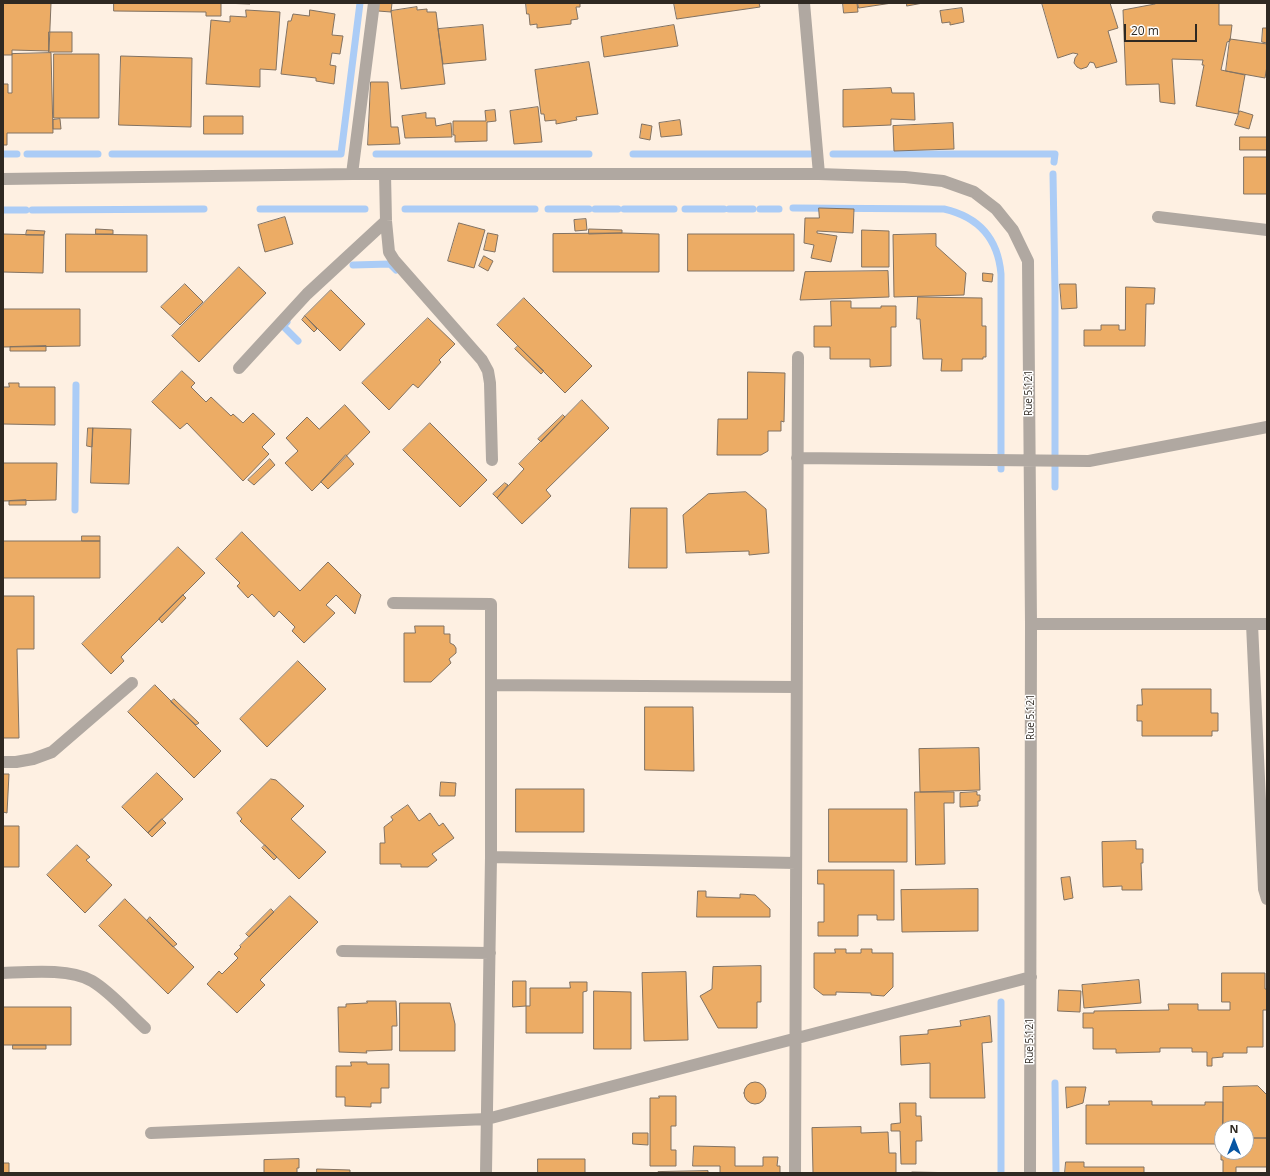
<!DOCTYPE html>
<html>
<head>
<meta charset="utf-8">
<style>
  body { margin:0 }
  #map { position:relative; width:1270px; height:1176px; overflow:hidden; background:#fef0e2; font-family:"Open Sans",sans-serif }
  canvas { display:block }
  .frame { position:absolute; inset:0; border:4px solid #2f2922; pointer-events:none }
  .north { position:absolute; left:1214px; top:1120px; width:40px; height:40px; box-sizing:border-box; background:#fff; border:1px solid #aca9a7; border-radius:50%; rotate:0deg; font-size:11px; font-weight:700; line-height:16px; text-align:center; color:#2f2922 }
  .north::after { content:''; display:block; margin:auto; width:14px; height:18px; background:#0655a3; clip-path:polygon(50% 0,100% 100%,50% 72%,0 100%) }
  .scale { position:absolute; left:1124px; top:24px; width:73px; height:18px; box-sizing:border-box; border:2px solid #2f2922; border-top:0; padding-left:5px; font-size:12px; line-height:14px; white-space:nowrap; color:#2f2922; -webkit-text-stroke:3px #fff; paint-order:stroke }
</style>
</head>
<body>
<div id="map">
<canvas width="1270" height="1176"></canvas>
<div class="frame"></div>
<div class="north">N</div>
<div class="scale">20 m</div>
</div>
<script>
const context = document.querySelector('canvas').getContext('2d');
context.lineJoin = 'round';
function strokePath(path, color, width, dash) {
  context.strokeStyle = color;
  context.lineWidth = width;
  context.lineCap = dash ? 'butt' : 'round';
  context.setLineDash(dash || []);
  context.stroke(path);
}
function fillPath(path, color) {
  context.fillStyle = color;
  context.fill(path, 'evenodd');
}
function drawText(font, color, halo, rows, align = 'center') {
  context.font = font + ' "Open Sans",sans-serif';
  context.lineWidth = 3;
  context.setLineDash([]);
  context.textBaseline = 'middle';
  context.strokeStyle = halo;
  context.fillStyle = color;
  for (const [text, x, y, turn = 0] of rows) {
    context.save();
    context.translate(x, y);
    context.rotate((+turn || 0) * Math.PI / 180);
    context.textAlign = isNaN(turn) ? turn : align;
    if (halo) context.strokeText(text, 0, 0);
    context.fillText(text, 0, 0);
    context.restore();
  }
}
const stream = new Path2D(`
  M3,154h14
  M27,154h71
  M112,154h229l19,-151
  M376,154h213
  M633,154h177
  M833,154h222l-1,8
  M1053,174l2,117v196
  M793,208l151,1c35,8 54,30 57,65v195
  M260,209h105
  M405,209h130
  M548,209h41
  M595,209h23
  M624,209h50
  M685,209h39
  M729,209h24
  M760,209h19
  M3,210h23
  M32,210l172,-1
  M353,265l37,-1 6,6
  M287,322l-4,4 15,15
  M75,510l1,-125
  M1055,1083l1,90
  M1001,1173v-171`);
const building = new Path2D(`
  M3,3h48l-2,48 -37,-1v5h-9z
  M114,3h136v1l-29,-1v13h-15v-4l-92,-1z
  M378,3h14l-1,9 -13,-1z
  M526,3h54v4h-4l2,12 -7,1v4l-34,4v-4l-7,1 -1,-11h-2z
  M674,3h85l1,4 -83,12z
  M843,3h14l1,9 -14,1z
  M858,3h34l-33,5z
  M907,3h16l-16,3z
  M1042,3h68l8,25 -10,3 9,31 -21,6 -2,-5 -4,-1 -3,5 -6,2 -4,-2 -3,-4 1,-5 3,-4 -5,-1 -15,5z
  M1155,3h64v22h13l-2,16 -3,1 -6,28 24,5 -7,39 -42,-8 8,-41h-2l1,-5 -31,-1 3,45 -15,-2 -1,-18 -33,1 -3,-75 32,-6z
  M417,7v3l10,-1v3h9l9,72 -44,5 -10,-78z
  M962,8l2,14 -14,3v-3l-8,1 -2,-12z
  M246,10l34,2 -4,58 -16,-1v18l-54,-3 5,-64 19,2v-6l16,1z
  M310,10l25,4 -3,21 11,1 -3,18 -8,-1 -2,12 6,1 -2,18 -18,-3v-3l-35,-4 7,-53h3l2,-7 16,2z
  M483,25l3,35 -43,4 -5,-35z
  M674,25l4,21 -74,11 -3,-20z
  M1263,28h4v15l-5,-1z
  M49,32h23v20h-23z
  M1230,39l37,5v22l-2,12 -39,-7z
  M51,53l2,80h-46v12h-4v-61h5v9h4v-39z
  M54,54h45v64h-45z
  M121,56l71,2 -1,69 -72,-2z
  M589,62l9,52 -22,3 1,3 -21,4v-4l-11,1 -1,-7h-3l-6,-44z
  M371,82h17l3,45h7l2,17 -32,1z
  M891,88l1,5h22l1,27 -24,-1v6l-48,2v-37z
  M538,107l4,35 -28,2 -4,-33z
  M495,110l1,11 -9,1v19l-32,1v-7h-2v-14h33l-1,-10z
  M1240,111l13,4 -4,14 -14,-4z
  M426,113v5h9l1,8 15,-3 1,14 -47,1 -3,-22z
  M204,116h39v18h-39z
  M60,119l1,10h-8v-9z
  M680,120l2,15 -21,2 -2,-14z
  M953,123l1,26 -60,2 -1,-25z
  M642,124l10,2 -2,14 -10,-2z
  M1240,137h27v13h-27z
  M1244,157h23v37h-23z
  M819,208l35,1 -1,24 -36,-2v2l20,3 -6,26 -20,-4 3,-13 -10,-2 1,-25h14z
  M285,217l8,27 -28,8 -7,-27z
  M586,219l1,11 -12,1 -1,-11z
  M459,223l26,7 -11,38 -26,-7z
  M96,229l17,1v4h-17z
  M589,229l33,1v3l-33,1z
  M27,230l18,1 -1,4h-18z
  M862,230l27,1v36h-27z
  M488,233l10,2 -3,17 -11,-2z
  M622,233l37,1v38h-106v-38z
  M3,234l41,1 -1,38 -40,-1z
  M66,234l81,1v37h-81z
  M688,234h106v37h-106z
  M936,234v12l30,27 -2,22 -70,2 -1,-62z
  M484,256l9,5 -5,10 -9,-5z
  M239,267l27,26 -67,69 -27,-26z
  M888,271l1,26 -89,3 5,-28z
  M983,273l10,1 -1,8 -9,-1z
  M185,284l18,18 -23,23 -19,-18z
  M1060,284h16l1,24 -15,1z
  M1126,287l29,1 -1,16h-8l-1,42h-61v-16h17v-5h18v5h6z
  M331,290l34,34 -25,27 -35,-35z
  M918,297l64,1v28h4v31h-3v2h-21v12h-21l1,-12h-19l-3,-40h-3z
  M524,298l68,68 -27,27 -68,-68z
  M831,301h20v7h30v-2h15v21h-5v39l-21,1v-8h-40v-12h-16v-21h17z
  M3,309h77v37l-77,1z
  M305,316l12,13 -3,3 -12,-12z
  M428,318l27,26 -16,16 2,2 -23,26 -5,-4 -24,26 -27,-27z
  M46,346v5h-36v-4z
  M518,346l26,25 -3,3 -26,-25z
  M182,371l13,12 -4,4 15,15 5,-5 20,19 2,-2 10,9 10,-10 22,21 -13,13 7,7 -26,27 -56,-58 -7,6 -28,-27z
  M748,372l37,1 -1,49 -3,-1v10h-13v20l-7,4h-44l1,-36h29z
  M9,383h10v4h36v38l-52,-1v-37h6z
  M582,400l27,28 -63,62 5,6 -29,28 -25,-26 27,-29 -5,-5z
  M345,405l25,27 -58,59 -27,-28 13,-12 -12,-13 21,-21 12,12z
  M563,415l2,2 -24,25 -3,-3z
  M430,423l57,57 -27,27 -57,-57z
  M88,428h5l-1,19 -5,-1z
  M93,428l38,1 -2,55 -38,-1z
  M346,455l8,9 -26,25 -7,-7z
  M270,459l5,6 -21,20 -6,-5z
  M3,463h54l-1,37 -53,1z
  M505,483l3,2 -11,13 -4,-4z
  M746,492l20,17 3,44 -20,2v-4l-63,2 -3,-38 25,-21z
  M26,500v5h-17v-4z
  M631,508h36v60h-38z
  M242,532l58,59 28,-29 33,33 -6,19 -19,-19 -10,10 9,8 -31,30 -12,-12 3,-4 -16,-16 -5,6 -22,-23 -4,4 -11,-12 3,-3 -24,-24z
  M82,536h18v5h-18z
  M3,541h97v37h-97z
  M178,547l27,26 -84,84 3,4 -13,13 -29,-30z
  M183,595l3,3 -24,25 -3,-4z
  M3,596h31v53h-17l2,89h-16z
  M415,626h29v8h6v9l4,2 2,3v5l-7,6 2,4 -20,19h-27v-49h11z
  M298,661l28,28 -59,58 -27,-28z
  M155,685l66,66 -27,27 -66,-66z
  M1142,689h69v24h7v18h-6v5h-70v-15h-5v-16h5z
  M174,699l25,24 -3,2 -25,-23z
  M645,707h48l1,64 -49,-1z
  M979,748l1,42 -60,2 -1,-43z
  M157,773l26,26 -35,34 -26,-26z
  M3,774h6l-2,39 -4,-1z
  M271,779l5,1 28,26 -13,13 35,33 -27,27 -59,-58 2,-2 -5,-6z
  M441,782l15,1 -1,13h-15z
  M516,789h68v43h-68z
  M915,792h39v11h-10l1,61 -29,1z
  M977,792v3h3v6h-2v5l-18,1v-14z
  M408,805l11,16 11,-8 9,13 4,-3 11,15 -22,16 5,6 -9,7h-27v-3h-21v-21h5l-1,-16 9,-7 -2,-3z
  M829,809h78v53h-78z
  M162,819l4,4 -14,14 -4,-4z
  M3,826h16v41h-16z
  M1136,841v8h7v14h-2l1,27h-20v-4l-19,1 -1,-45z
  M77,845l13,12 -4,3 26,25 -27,28 -38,-38z
  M265,845l12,12 -3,3 -12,-12z
  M818,870h76v50h-17v-5h-19v21h-40v-14h6v-38h-6z
  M1070,877l3,21 -9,2 -3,-22z
  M978,889v42l-76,1 -1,-42z
  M698,891h8v6l34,1v-4l15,1 15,14v8h-73z
  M290,896l28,26 -58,58 5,5 -28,28 -30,-29 12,-13 3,3 16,-16 -4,-4 7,-7 -1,-1z
  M125,899l69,68 -26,27 -69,-68z
  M271,909l3,3 -25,25 -3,-3z
  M150,917l27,27 -4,3 -26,-26z
  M835,949h11v4h15v-4h11v4h21v34l-9,9 -13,-1v-2l-35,-1v3h-13l-9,-7v-35h21z
  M761,966v36h-4v26h-39l-18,-32 12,-7 1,-22z
  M686,972l2,68 -44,1 -2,-68z
  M1222,973h43v16h2v21h-4v37h-16v6h-24v4l-11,1v8h-5v-14h-15v-4h-32v4l-44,1v-4h-23v-21h-10v-15h11v-2l75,-1 -1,-6h30v6h32v-8h-8z
  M1139,980l2,23 -57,5 -2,-23z
  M513,981h13v25l-13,1z
  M570,982h17v9l-4,1v41h-57v-27h4v-18h40z
  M1059,990l22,1 -1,21 -22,-1z
  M594,991l37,1v57h-37z
  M367,1001h29l1,25h-5v24l-26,1 1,2 -28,-1 -1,-45h8v-3l21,-1z
  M400,1003h50l5,21v27h-55z
  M3,1007h68v38h-68z
  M990,1016l2,26 -10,1 3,55h-55v-35l-29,2 -1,-29 28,-2v-4l33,-4 -1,-5z
  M13,1045h33v4h-33z
  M351,1062h16v2h22v24h-8v15h-10v4l-26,-1v-9h-9v-31h15z
  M744 1093a11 11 0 1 1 22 0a11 11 0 1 1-22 0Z
  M1258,1086l9,9v43h-21v-10h-23v-41z
  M1066,1087h20l-3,16 -16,5z
  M659,1096h17v30h-5v24h5v16h-26v-68h9z
  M1109,1101h43v4h53v-3h18l-1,50h24v-14h21v29h-31v6h-13v-13h-2v-16h-135v-39h23z
  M900,1103h16v13h5l1,25h-6v23h-15l-1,-33h-9v-7l9,-1z
  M861,1127v6l27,-1 1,21h7v20h-83l-1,-45z
  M633,1133h15v12l-15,-1z
  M694,1146l41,1v19h28v-9h15l-1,9h3v7h-60v-7h-27z
  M299,1159v9h-2v5h-33v-13z
  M538,1159h47v14h-47z
  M1066,1162h18v5h60v6h-79z
  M3,1163h6v10h16h-22z
  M317,1169l33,1v3h-33z
  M708,1171v2h-50v-1z
  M912,1172l52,1h-52z`);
const minor = new Path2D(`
  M804,3l15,171
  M352,174l22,-171
  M385,174l1,47 3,31 5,8 88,100 6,11 2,12 2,77
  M3,179l349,-5h467l86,3 38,4 31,11 22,17 17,21 15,31 3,363 -1,549
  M1158,217l109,13
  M239,368l68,-74 79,-73
  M797,458l292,3 178,-34
  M393,603l98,1v253l-5,316
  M1031,624h236
  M1252,624l12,265 3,10
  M491,685l305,2
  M3,762h13l17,-3 19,-7 80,-69
  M491,857l305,6
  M342,951l148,2
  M3,973c25,-1 67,-5 89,8 20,12 36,32 53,47
  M151,1133l336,-14 544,-142
  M795,1173l3,-816`);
const streetNames = [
  ["Rue 5.121",1029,393,-90],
  ["Rue 5.121",1031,717,-90],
  ["Rue 5.121",1030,1041,-90]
];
strokePath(stream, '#abccf6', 7);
fillPath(building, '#ecac65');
strokePath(building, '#827262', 1);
strokePath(minor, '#b0a8a1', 12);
drawText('10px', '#2f2922', '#fff', streetNames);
</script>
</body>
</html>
